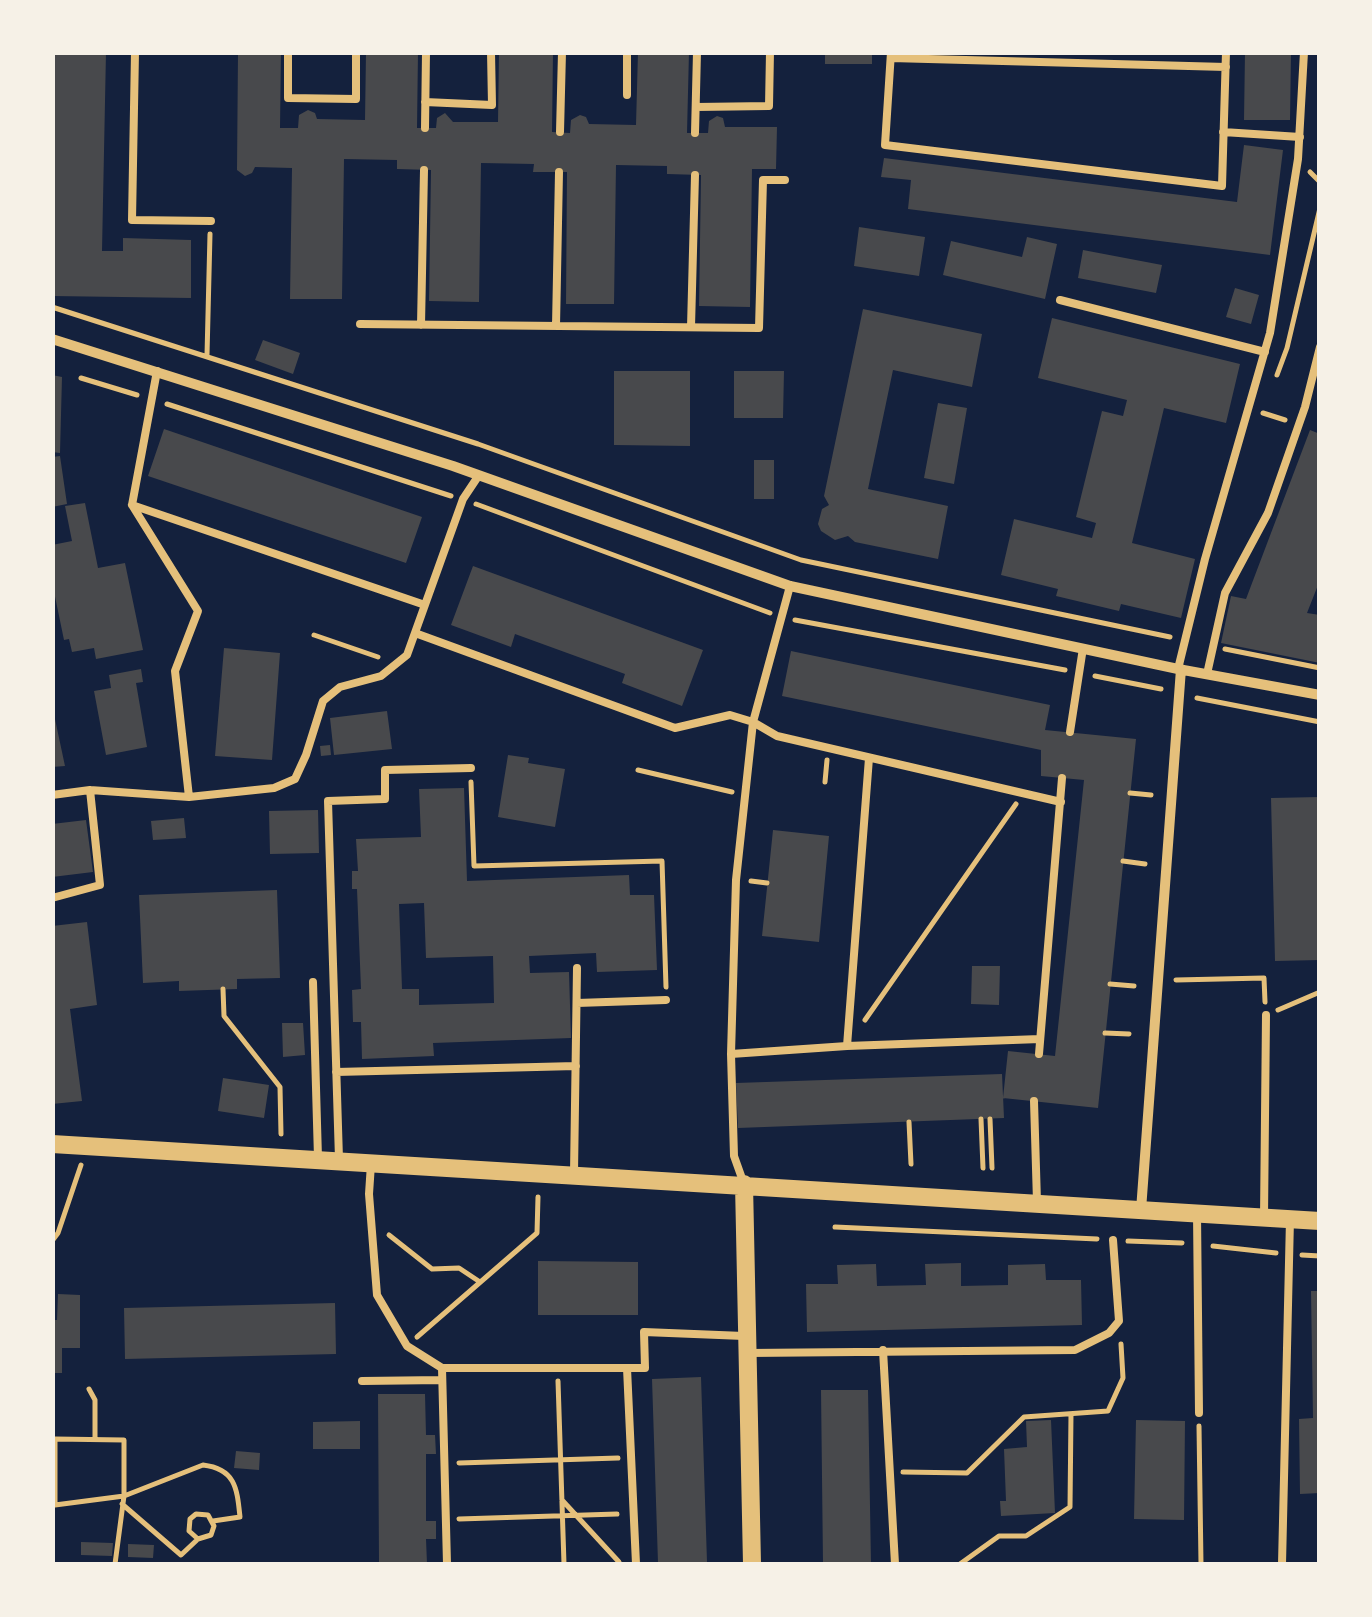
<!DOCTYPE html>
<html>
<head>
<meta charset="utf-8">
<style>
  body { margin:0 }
  #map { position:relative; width:1372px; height:1617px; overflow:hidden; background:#14213d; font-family:"Roboto Serif",serif }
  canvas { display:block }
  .frame { position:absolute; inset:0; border:55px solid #f6f1e7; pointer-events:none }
</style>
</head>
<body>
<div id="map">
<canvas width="1372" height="1617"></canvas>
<div class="frame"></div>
</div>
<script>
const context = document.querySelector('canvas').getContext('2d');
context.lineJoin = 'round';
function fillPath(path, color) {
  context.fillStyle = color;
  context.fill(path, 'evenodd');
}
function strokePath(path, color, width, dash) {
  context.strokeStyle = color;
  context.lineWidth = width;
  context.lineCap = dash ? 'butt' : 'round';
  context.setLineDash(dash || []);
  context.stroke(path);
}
const building = new Path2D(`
  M52,52h54l-4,199h21v-13l68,2v58l-139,-2z
  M238,52h43l-1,76h18l1,-13 9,-5 7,3 2,6 48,1 1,-68h52l-1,76h19l1,-10 8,-5 8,9h45l1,-70h54l-1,80 18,1 1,-13 9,-5 6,2 3,7 47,1 2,-73h51l-2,81h21l1,-12 8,-5 6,2 2,9h52l-1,42h-24l-2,138 -51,-1 2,-131 -34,-1v-8l-51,-1 -2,139h-48l1,-132h-34l1,-8 -53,-1 -2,139 -50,-1 2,-131 -34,-1v-9l-53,-1 -2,140h-52l2,-131 -37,-1 -3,6 -7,3 -8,-6z
  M825,52h47v12h-47z
  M1245,52h46l-1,68h-46z
  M1244,145l39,5 -13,105 -362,-46 3,-29 -30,-3 3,-19 353,44z
  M859,227l66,10 -6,39 -65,-10z
  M1027,237l30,7 -12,55 -102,-24 8,-34 71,16z
  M1083,250l79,15 -6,28 -78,-15z
  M1235,288l24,7 -8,29 -25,-7z
  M863,309l119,25 -10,53 -79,-17 -25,119 80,17 -10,53 -83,-17 -7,-6 -13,4 -14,-9 -3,-7 4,-15 7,-4 -5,-9z
  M1052,318l188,46 -14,59 -62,-15 -32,135 63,16 -14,59 -60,-14 -2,7 -63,-15 2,-7 -57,-14 13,-56 78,19 4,-15 -20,-6 26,-106 21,5 4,-16 -89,-22z
  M263,340l37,13 -7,21 -38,-14z
  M614,371h76v75l-76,-1z
  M734,371h50l-1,47h-49z
  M52,375l10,2 -2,76 -8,-1z
  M938,403l29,5 -13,76 -30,-6z
  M164,429l258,88 -16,46 -258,-87z
  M1310,430l10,4v146l-13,33 13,2v48l-99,-20 10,-47 15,3z
  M60,456l7,48 -15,3v-50z
  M754,460h20v39h-20z
  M85,503l13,65 27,-5 18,87 -47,9 -2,-11 -22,4 -3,-13 -5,1 -12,-58v-37l20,-4 -7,-35z
  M473,566l230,84 -21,56 -60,-23 3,-9 -110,-40 -4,13 -60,-22z
  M224,648l56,5 -8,107 -57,-4z
  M791,651l259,54 -5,25 91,9 -38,369 -95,-10 5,-47 47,5 29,-276 -43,-4v-26l-259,-54z
  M141,669l2,13 -7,1 11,64 -41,8 -12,-64 17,-3 -2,-13z
  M52,705l13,61 -13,1z
  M387,711l5,38 -58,6 -4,-37z
  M330,745l1,10 -10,1 -1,-10z
  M508,755l21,3 -1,5 37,6 -10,58 -57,-10z
  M464,788l3,93 162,-6 1,20h24l3,75 -60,2 -1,-19 -67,3 1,17 39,-1 2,66 -138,5 1,13 -72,3 -1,-37h-8l-1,-32 9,-1 -4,-100h-5v-18h6l-2,-32 65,-2 -2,-48zM424,903l2,55 67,-2 1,47 -75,2v-16h-17l-3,-85z
  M1320,797v163l-45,1 -4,-163z
  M318,810l1,43 -49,1 -1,-43z
  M184,818l2,20 -33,2 -2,-19z
  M86,820l7,52 -41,5v-53z
  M773,830l56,6 -10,106 -57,-6z
  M277,890l3,88 -43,1v10l-58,2v-10l-36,2 -4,-88z
  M87,922l10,83 -27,4 12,92 -30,3v-178z
  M972,966h28l-1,39 -28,-1z
  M282,1023h21l2,32 -22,2z
  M1002,1074l2,44 -266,10 -2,-45z
  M223,1078l46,7 -5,33 -46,-7z
  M538,1261l100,1v53h-100z
  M961,1263v23l47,-1v-20l37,-1 1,16h35l1,45 -275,7 -1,-48h32l-1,-19 39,-1 1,22 49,-1 -1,-21z
  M1311,1291h9v202l-20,1 -1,-75 14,-1z
  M58,1294l22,1v53h-18v25h-10v-53h5z
  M335,1303l1,51 -211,5 -1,-51z
  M701,1377l6,185 -49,1 -6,-184z
  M821,1390h47l3,174h-48z
  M378,1394h47l1,41h9l1,19h-10v67h10v18h-10l1,25h-48z
  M1051,1420l4,93 -54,3 -1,-15h6l-2,-52 23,-2 -1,-26z
  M1136,1420l49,1 -1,99 -50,-1z
  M360,1421v28h-47v-27z
  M236,1451l24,2 -1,17 -25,-2z
  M81,1542l32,1 -1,13 -31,-1z
  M128,1544l26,1 -1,13 -25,-1z`);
const path = new Path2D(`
  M1310,172l10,10
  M52,307l426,137 323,116 369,77
  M207,355l3,-121
  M1277,375l10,-27 33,-140
  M81,378l56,17
  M167,404l284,92
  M1263,413l22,7
  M476,504l294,109
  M795,620l270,50
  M314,635l64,22
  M1225,649l95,19
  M1095,676l66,13
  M1197,698l123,24
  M638,770l94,22
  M471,782l3,84 188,-5 4,126
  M825,782l2,-22
  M1130,793l21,2
  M1123,861l22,3
  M751,881l16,2
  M1176,980l88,-2 1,24
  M1110,984l24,2
  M223,989l1,27 56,71 1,47
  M1278,1010l42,-18
  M865,1020l151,-216
  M1105,1033l24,1
  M981,1119l2,49
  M990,1119l2,49
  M909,1122l2,42
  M835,1227l262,12
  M389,1235l43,34 27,-1 21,14
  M52,1241l6,-8 23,-68
  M1128,1241l54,2
  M1213,1246l63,7
  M1302,1255l18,1
  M417,1337l120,-104 1,-36
  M558,1381l6,183
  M89,1389l6,11v39
  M1199,1426l2,138
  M459,1463l159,-5
  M903,1472l64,1 57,-56 84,-6 15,-33 -2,-34
  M562,1500l57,62
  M122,1504l59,51 17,-16 13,-4 3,-9 -6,-11 -12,-1 -6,5 -1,12 9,8
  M459,1519l158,-5
  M115,1564l9,-68v-56l-69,-1v66l69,-9 79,-31c33,4 34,24 37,52l-27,4
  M960,1564l39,-28h27l44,-29 1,-93`);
const service = new Path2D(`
  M135,52l-3,168 79,1
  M288,52v46l68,1v-47
  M891,52l-6,93 337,41 4,-134
  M891,58l335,9
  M627,95v-43
  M425,102l67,3 -1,-53
  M696,107l73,-1 1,-54
  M425,128l1,-76
  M560,132l2,-80
  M1223,132l77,5
  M695,133l2,-81
  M1060,300l205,52
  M360,324l399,4 4,-148h22
  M421,325l3,-155
  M556,326l3,-154
  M691,327l4,-152
  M157,371l-25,134 293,100
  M132,505l66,106 -23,60 14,126 85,-9 21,-9 11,-24 17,-54 17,-14 41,-11 26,-21 56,-156 16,-24
  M415,633l260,95 55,-13 23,7 24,14 284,66
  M1178,669l27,-110 65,-226 28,-174 6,-107
  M1207,674l18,-81 43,-80 37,-106 15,-60
  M1070,732l13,-84
  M90,790l99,7
  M52,795l38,-5 10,95 -48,13
  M313,982l5,176
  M577,1003l89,-3
  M847,1046l22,-288
  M731,1054l116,-8 193,-7
  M1039,1054l23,-276
  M336,1072l240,-6
  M1034,1101l3,101
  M339,1159l-11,-358 57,-2v-29l86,-2
  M371,1164l-2,30 8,101 30,51 35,22h203l-1,-36 100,4
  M574,1173l3,-205
  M744,1184l-10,-28 -3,-102 5,-174 17,-158 37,-136
  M1197,1213l2,200
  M1264,1217l2,-202
  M883,1350l12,214
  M748,1353l327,-3 34,-17 10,-12 -6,-81
  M442,1368l5,196
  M627,1368l9,196
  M362,1381l80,-1
  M1282,1564l8,-345`);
const minor = new Path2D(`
  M52,339l401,127 337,120 388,83 142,26
  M1141,1210l40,-541`);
const tertiary = new Path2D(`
  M52,1144l1268,77
  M744,1184l8,380`);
fillPath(building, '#48494c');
strokePath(path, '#e5c07b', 5);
strokePath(service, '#e5c07b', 8);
strokePath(minor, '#e5c07b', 10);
strokePath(tertiary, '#e5c07b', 18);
</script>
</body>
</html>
